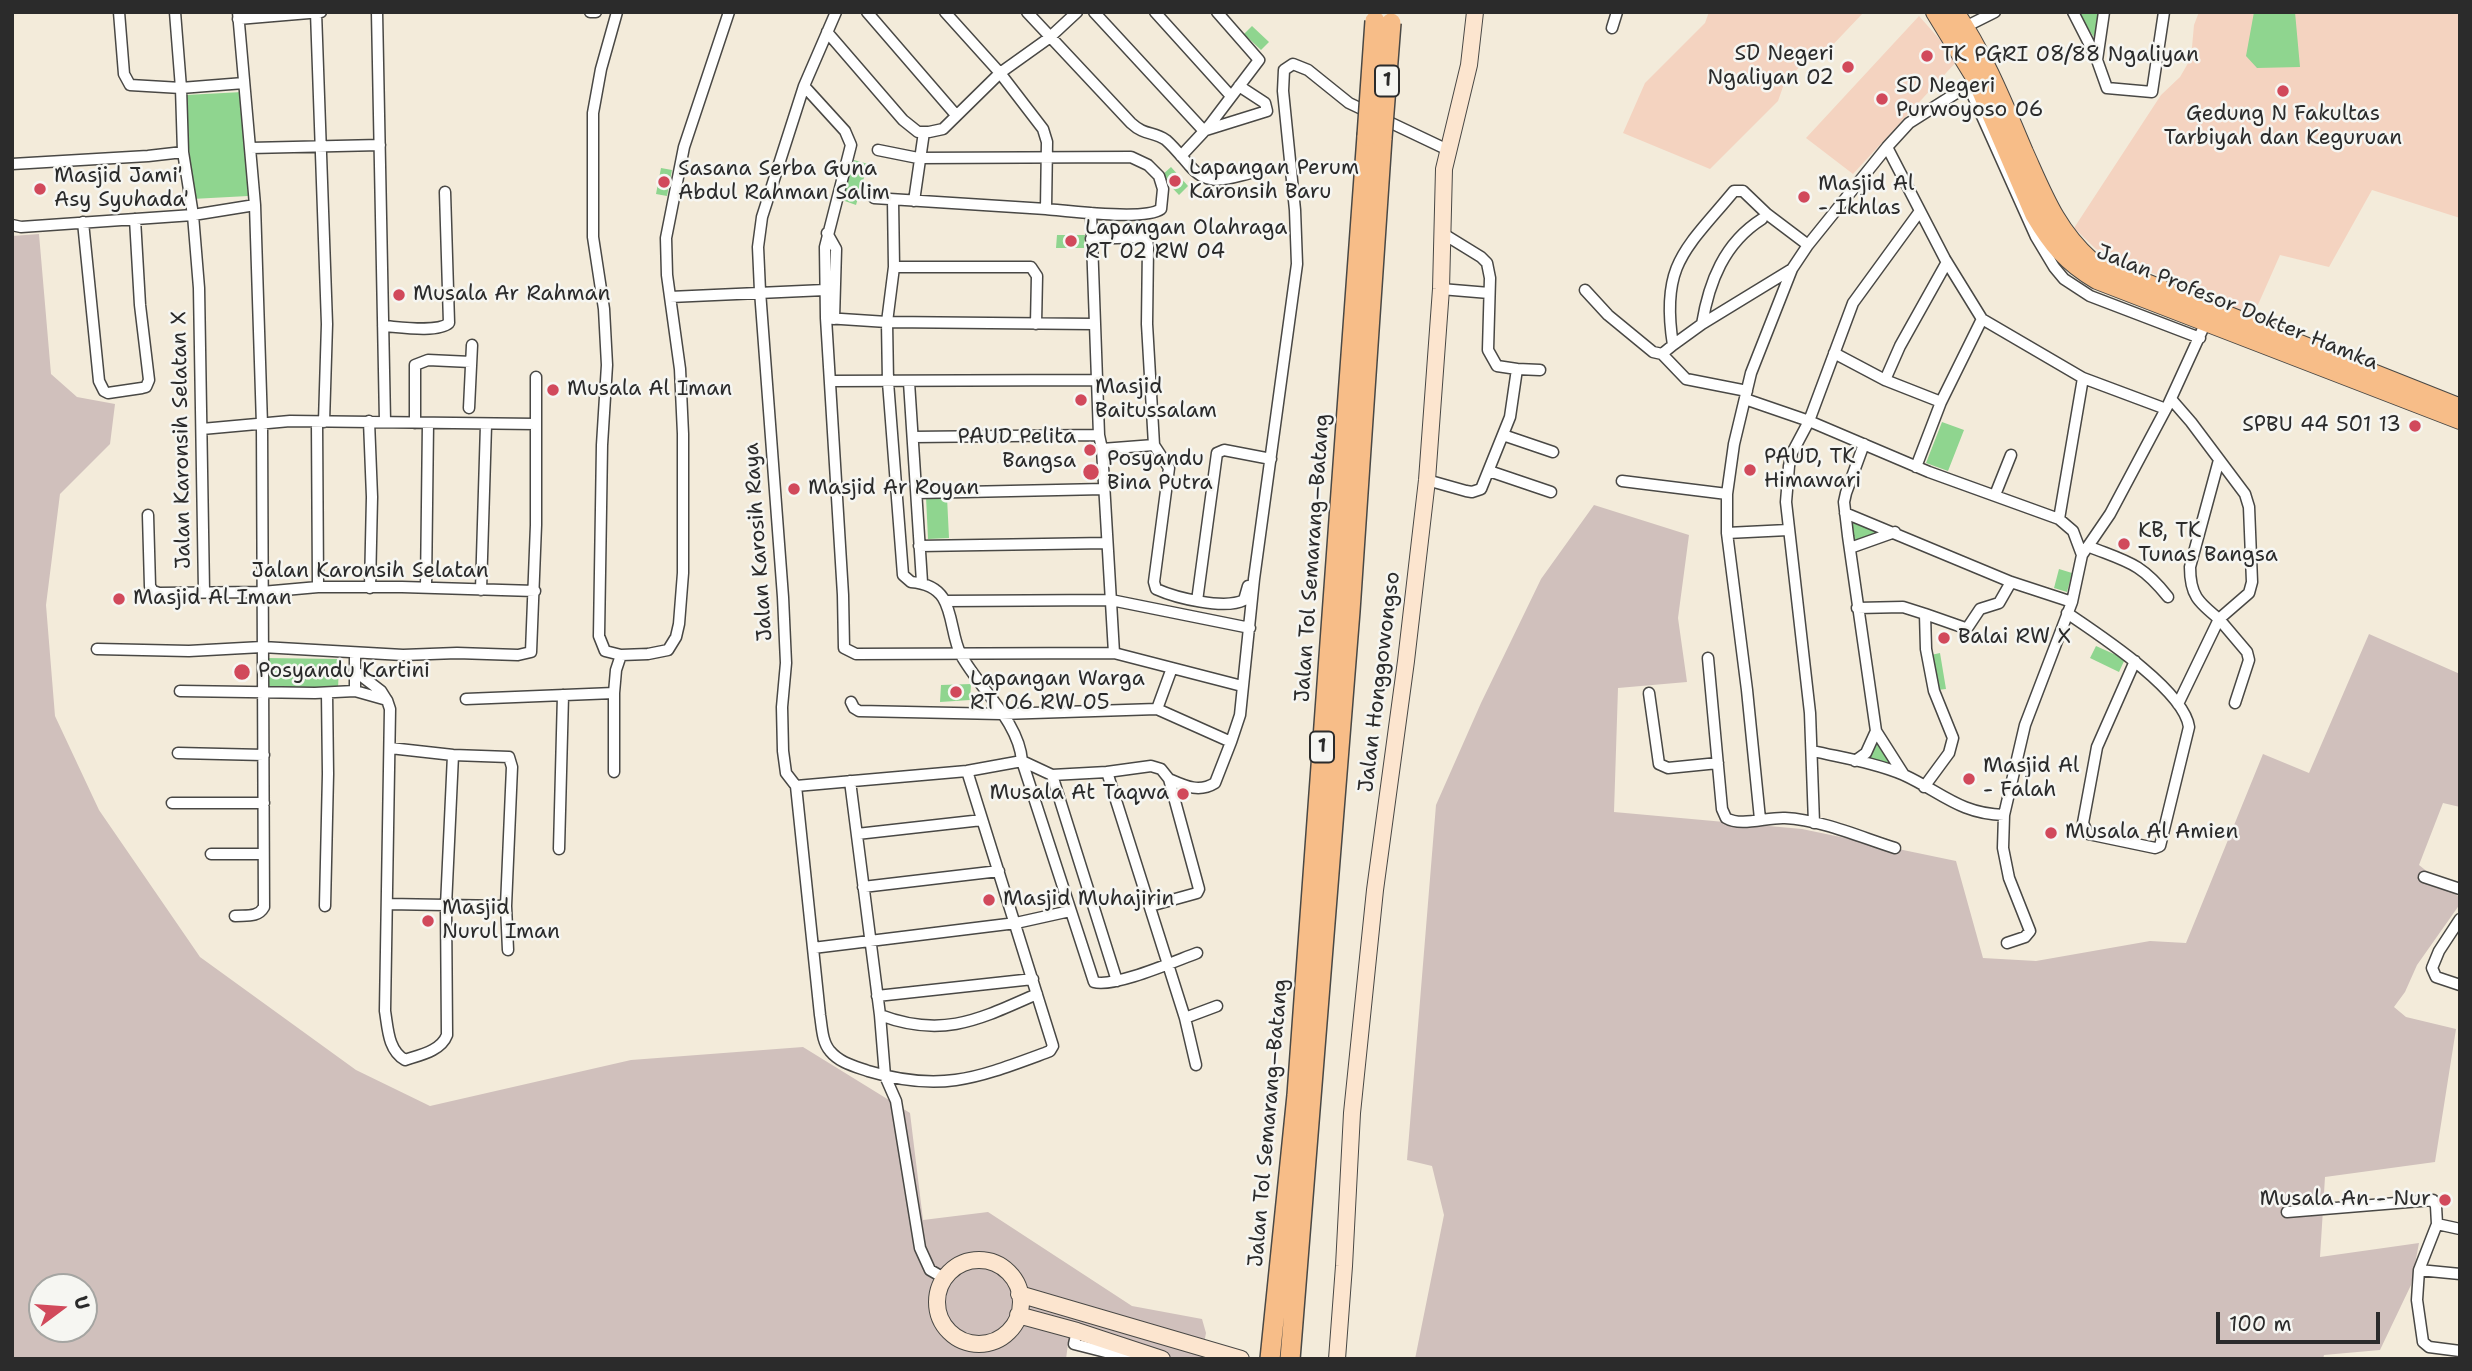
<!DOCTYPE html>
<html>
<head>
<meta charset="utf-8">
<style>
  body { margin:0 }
  #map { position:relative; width:2472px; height:1371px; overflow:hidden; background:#f3ebda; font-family:"Shantell Sans",sans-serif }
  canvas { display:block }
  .frame { position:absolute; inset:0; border:14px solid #2b2b2b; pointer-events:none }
  .north { position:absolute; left:28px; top:1273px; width:70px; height:70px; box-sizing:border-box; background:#f6f6f2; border:2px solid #a5a5a2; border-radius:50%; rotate:74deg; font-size:19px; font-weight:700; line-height:28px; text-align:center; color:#2b2b2b }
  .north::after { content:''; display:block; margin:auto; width:24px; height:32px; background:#d1495b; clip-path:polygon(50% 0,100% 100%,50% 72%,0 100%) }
  .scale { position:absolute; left:2216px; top:1312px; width:164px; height:32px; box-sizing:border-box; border:4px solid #2b2b2b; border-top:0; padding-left:9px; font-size:21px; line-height:24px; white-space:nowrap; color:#2b2b2b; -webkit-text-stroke:5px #f6f6f2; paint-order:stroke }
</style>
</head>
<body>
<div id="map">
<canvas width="2472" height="1371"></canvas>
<div class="frame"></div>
<div class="north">U</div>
<div class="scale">100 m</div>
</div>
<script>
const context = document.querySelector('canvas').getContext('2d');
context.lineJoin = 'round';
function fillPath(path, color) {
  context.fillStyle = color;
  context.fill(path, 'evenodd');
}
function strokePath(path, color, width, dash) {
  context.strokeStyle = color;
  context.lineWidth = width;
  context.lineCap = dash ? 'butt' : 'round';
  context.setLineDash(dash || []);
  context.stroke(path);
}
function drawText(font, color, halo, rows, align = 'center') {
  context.font = font + ' "Shantell Sans",sans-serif';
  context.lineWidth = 5;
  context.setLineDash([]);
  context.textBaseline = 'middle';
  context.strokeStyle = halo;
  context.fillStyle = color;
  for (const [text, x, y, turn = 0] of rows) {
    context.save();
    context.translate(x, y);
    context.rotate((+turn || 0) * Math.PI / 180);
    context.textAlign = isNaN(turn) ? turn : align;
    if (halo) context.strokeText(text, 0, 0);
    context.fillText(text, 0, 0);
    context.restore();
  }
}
const built = new Path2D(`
  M1709,12h155l-39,41h-13l-28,31 -6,17 -68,68 -87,-36 22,-50 60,-60z
  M2199,12h261v206l-88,-28 -43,77 -49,-12 -27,61 -157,-67 -22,-21 87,-133 19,-18 11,-19 3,-33z
  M1919,16l39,44 -105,114 -47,-36z`);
const industrial = new Path2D(`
  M39,234l12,140 26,23 38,7 -5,40 -50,50 -14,111 9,111 44,94 101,147 156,113 74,36 201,-46 172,-13 107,66 13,107 65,-8 144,94 70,13 4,14 -5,26h-68l-65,-15 -2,15h-1054v-1123zM42,1287h42v42h-42z
  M1594,505l95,30 -11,83 9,64 -69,6 -4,124 188,17 154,32 27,97 53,3 114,-20 36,2 77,-189 46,19 60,-139 91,40v133l-17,-4 -24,62 41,33v6l-43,61 -12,27 -11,15 12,10 50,12 -21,133 -110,15 -5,80 99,-14 -8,42 -31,65 -56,5 -1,4h-908l29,-144 -12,-49 -25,-6 29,-355 45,-102 60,-124z`);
const green = new Path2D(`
  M2078,12h22l-5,27z
  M2254,12h41l5,55 -43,1 -11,-12z
  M1252,26l17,16 -8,8 -17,-16z
  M242,92l6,104 -56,3 -6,-104z
  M854,160l14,4 -12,41 -14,-5z
  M1171,167l17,19 -9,9 -18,-19z
  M661,168l11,2 -5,26 -11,-2z
  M1057,235h28l-1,13h-28z
  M1942,422l22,8 -16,41 -22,-8z
  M926,497h21l2,41 -21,1z
  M1849,518l34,13 -30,11z
  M2059,569l13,4 -5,19 -13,-4z
  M2096,646l29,13 -6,13 -29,-14z
  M1940,653l6,36 -9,1 -6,-35z
  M265,658l74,1 -1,32 -73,-1z
  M971,684l-1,16 -30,2 1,-17z
  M1876,738l24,33 -35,-10z`);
const street = new Path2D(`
  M119,12l5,62 6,11 51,3 -6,-76
  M316,12l11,312 -3,98
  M377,12l8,409
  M590,12h6
  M617,12l-16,57 -8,44v124l11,72 3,56 -5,80 -3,191 6,15 16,4
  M867,12l89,103
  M1027,12l104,111c14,13 22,8 35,17 8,7 16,17 23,25 20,24 39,13 66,7
  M1094,12l110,119
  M1155,12l75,83
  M2073,12l24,47
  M2104,12l-7,48 10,28 45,4 12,-80
  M238,19l83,-7
  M1965,27l30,-15
  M1612,28l5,-16
  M827,32l76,88 15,12h11l14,-3 57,-56 49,-35 28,-26
  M244,83l-63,5 2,64 10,63 62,-10
  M1968,85l68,152 18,30 10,12 26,17 110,42
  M804,86l41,45 6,14 -26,102 1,71 17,277 1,53 12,6 258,-1 128,33
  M1206,130l61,-19 -2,-8 -26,-17
  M1887,147l58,112 37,60 101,59 83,31
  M250,148l130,-3
  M878,150l40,8 213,-1 17,8 11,11 4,13 -2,20c-16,12 -93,2 -115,0l1,-67 -4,-13 -43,-56 -55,-61
  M1181,156l28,-30 50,-66 -42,-48
  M12,164l136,-8 35,-4
  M874,198l172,11
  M893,200l1,67 -7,55 1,60 15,193 8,7c12,1 25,5 32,16 10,16 9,40 18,57 19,34 58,67 61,106l72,221c20,6 81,-21 103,-29
  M914,201l10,-69
  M1091,213l8,222 3,14 12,204
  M83,222l16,159 5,10 4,2 34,-5 4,-1 3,-7 -9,-75 -5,-86
  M12,225l9,2 172,-12 6,73 5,303
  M827,233l9,16 -2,70
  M1091,239l51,-2 5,4 1,5 -1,78 7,121 -52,4
  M894,267h137l6,9 -1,48
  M1792,269l-90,55 -29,21c-13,-81 13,-96 61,-154h9l24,23 41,31
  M1441,289l48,4
  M1585,290l23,25 45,37 9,2 11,-9
  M670,297l155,-7
  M826,318l61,4 206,2
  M1702,324c7,-42 22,-81 60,-105
  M383,326c16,1 55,7 66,-3l-4,-131
  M1834,353l51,27 56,22
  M1662,354l24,25 61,12
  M1517,369l23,1
  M1885,380l15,-34 47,-84
  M831,381l265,-1
  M909,382l13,200
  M1745,399l64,22 120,51 130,47 14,12 9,24
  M2171,399l20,23 54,72 4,13 3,75 -3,11 -30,26 28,33 2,8 -14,43
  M469,408l3,-63
  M369,421l3,76 -2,91
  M317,422l1,165
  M415,423v-58l13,-5 43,2
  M202,429l88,-8 246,3
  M1503,435l50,17
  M913,437l186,-2
  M1864,444l-18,49 -2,9 4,34 28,195 28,44
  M1154,445l15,23 -15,114 2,7c20,9 69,21 88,11l4,-14
  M1916,467l25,-65 41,-83
  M1489,471l62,21
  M1427,480l39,11 6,1 9,-3 29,-72 7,-48 -20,-3 -9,-16 2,-72 -3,-15 -6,-6 -39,-24
  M1622,481l105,13
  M917,493l187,-4
  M1995,495l16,-40
  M1845,513l166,69 61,20
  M148,515l2,71 3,5 6,2 103,-1 56,-5h84l133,4
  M2059,519l24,-141
  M1727,533l61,-3
  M919,546l187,-3
  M2090,547c38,15 51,16 78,50
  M1850,548l45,-16
  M426,587l2,-164
  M481,590l5,-165
  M945,601l166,-1 139,28
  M1197,601l20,-148 7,-3 47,9
  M1857,608l46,-1 22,7 1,35 8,42 19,47 -4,15 -25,34
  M2067,613c31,21 117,77 122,114l-29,119 -5,2 -67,-14 -5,-11 14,-76 38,-86
  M1925,614l40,14 3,-1 12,-18 19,-6 12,-21
  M97,649l92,2 73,-4 141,8 54,-2 61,2 13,-3 5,-127v-148
  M1708,658l14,151 4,9c15,9 41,-1 59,0 37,2 75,19 110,30
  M355,671l26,20 5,8
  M180,691l135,2 40,-2v-38
  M355,691l32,9 3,9 -5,302c3,18 3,39 20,49 15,-5 36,-9 42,-25l-1,-129 7,-151
  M1649,693l10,71 9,4 50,-5
  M466,699l148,-6 2,-23 5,-15 27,-1 20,-4 8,-13 3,-13 4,-51v-139l-3,-65 -13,-94 -1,-37 18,-91 45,-135
  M851,702l3,6 5,3 142,3 156,-5
  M2178,704l41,-85c-21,-17 -29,-24 -29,-52l29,-107
  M1231,742l9,-27 14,-136 43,-315 -2,-54 -12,-119 1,-21 9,-6 15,6 41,33 99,47
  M390,748l63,7 56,2 3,10 -6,139 2,44
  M1813,751c30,7 63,12 91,24 37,17 56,39 100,40
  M178,753l86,2
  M1855,761l11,-8 10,-22
  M614,772v-79
  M1107,772l44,-6 10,3 8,10 30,110 -2,4 -47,13
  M1052,775l65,206
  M1169,779c16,7 30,14 46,4l16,-41 -74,-33 15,-41
  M850,781l30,234 5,61 11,25 24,147 10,22 14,8
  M796,786l24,229c2,12 2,27 10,36 10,12 24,15 38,20 73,22 109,7 177,-18l5,-2 3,-5 -86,-275
  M796,786l-10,-13 -3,-22 -1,-44 4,-44 -3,-66 -23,-306 -2,-44 4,-30 42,-131 32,-74
  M796,786l171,-15 55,-10 30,14 55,-3 78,246 11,47
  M172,803h92
  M1760,819l-13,-129 -20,-157v-39l7,-50 17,-71 41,-104 16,-24 79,-98 22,-24 71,-45
  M1814,823l-4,-110 -24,-211 3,-36 3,-13 17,-32 44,-118 67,-92
  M857,834l125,-14
  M559,849l4,-154
  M211,854h52
  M2424,877l36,12
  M863,887l136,-16
  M387,904l119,2
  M325,906l3,-132 -1,-81
  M235,916c11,-1 23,2 29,-9l-2,-482 -7,-220 -17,-193
  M2460,919l-21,32 -7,17 4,9 24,8
  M2007,943l18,-6 5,-6 -21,-53 -6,-30 1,-33 21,-90 47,-123 10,-47 28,-41 58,-109 38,-83
  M813,948l203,-25 54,-12
  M877,996l156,-17
  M880,1015c63,24 100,4 157,-21
  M1185,1018l32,-12
  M2287,1212l146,-12 3,6 1,18 -18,46 -2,30 6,42 6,5 31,4
  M2437,1224l23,5
  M2419,1270l41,4
  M1077,1331l-3,13 59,15`);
const secondary = new Path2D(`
  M937 1302a42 42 0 1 1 84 0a42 42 0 1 1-84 0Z
  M1019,1294l222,65
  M1018,1315l59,16 85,28
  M1337,1359l7,-93 8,-153 23,-223 31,-229 21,-181 14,-191 3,-120 25,-104 6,-53`);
const primary = new Path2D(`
  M1935,12l41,67 58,135c18,30 32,48 63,66l363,140
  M1955,12c29,43 49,93 69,140 19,42 32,78 67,109l365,145`);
const highway = new Path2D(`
  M1270,1359l27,-264 70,-959
  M1290,1359l60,-748 32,-473`);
const highwayBridge = new Path2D(`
  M1367,136l8,-115
  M1382,138l9,-115`);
const markers = [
  [1927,56,7,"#d1495b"],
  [1848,67,7,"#d1495b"],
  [2283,91,7,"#d1495b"],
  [1882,99,7,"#d1495b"],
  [1175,181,7,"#d1495b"],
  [664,182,7,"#d1495b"],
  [40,189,7,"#d1495b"],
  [1804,197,7,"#d1495b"],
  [1071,241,7,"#d1495b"],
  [399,295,7,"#d1495b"],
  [553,390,7,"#d1495b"],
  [1081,400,7,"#d1495b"],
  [2415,426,7,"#d1495b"],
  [1090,450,7,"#d1495b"],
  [1750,470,7,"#d1495b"],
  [1091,472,9,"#d1495b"],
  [794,489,7,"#d1495b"],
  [2124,544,7,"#d1495b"],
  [119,599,7,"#d1495b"],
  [1944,638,7,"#d1495b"],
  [242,672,9,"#d1495b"],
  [956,692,7,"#d1495b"],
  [1969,779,7,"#d1495b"],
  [1183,794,7,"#d1495b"],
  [2051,833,7,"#d1495b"],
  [989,900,7,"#d1495b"],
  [428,921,7,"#d1495b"],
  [2445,1200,7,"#d1495b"]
];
const shields = [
  [1387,81,24],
  [1322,747,24]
];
const shieldNames = [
  ["1",1387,81],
  ["1",1322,747]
];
const poiNames = [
  ["SD Negeri",1834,55,"right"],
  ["Ngaliyan 02",1834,79,"right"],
  ["TK PGRI 08/88 Ngaliyan",1941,56],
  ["SD Negeri",1896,87],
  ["Purwoyoso 06",1896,111],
  ["Gedung N Fakultas",2283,115,"center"],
  ["Tarbiyah dan Keguruan",2283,139,"center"],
  ["Lapangan Perum",1189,169],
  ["Karonsih Baru",1189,193],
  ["Sasana Serba Guna",678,170],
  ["Abdul Rahman Salim",678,194],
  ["Masjid Jami'",54,177],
  ["Asy Syuhada'",54,201],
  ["Masjid Al",1818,185],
  ["- Ikhlas",1818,209],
  ["Lapangan Olahraga",1085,229],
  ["RT 02 RW 04",1085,253],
  ["Musala Ar Rahman",413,295],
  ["Masjid",1095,388],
  ["Baitussalam",1095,412],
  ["Musala Al Iman",567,390],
  ["SPBU 44 501 13",2401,426,"right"],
  ["PAUD Pelita",1076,438,"right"],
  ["Bangsa",1076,462,"right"],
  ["PAUD, TK",1764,458],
  ["Himawari",1764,482],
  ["Posyandu",1107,460],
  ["Bina Putra",1107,484],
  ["Masjid Ar Royan",808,489],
  ["KB, TK",2138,532],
  ["Tunas Bangsa",2138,556],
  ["Masjid Al Iman",133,599],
  ["Balai RW X",1958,638],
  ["Posyandu Kartini",258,672],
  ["Lapangan Warga",970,680],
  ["RT 06 RW 05",970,704],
  ["Masjid Al",1983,767],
  ["- Falah",1983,791],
  ["Musala At Taqwa",1169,794,"right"],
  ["Musala Al Amien",2065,833],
  ["Masjid Muhajirin",1003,900],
  ["Masjid",442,909],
  ["Nurul Iman",442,933],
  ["Musala An - Nur",2431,1200,"right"]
];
const streetNames = [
  ["Jalan Profesor Dokter Hamka",2237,308,22],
  ["Jalan Karonsih Selatan X",182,440,-91],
  ["Jalan Karosih Raya",759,542,-94],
  ["Jalan Tol Semarang–Batang",1313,558,-86],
  ["Jalan Karonsih Selatan",370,572],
  ["Jalan Honggowongso",1380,682,-83],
  ["Jalan Tol Semarang–Batang",1269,1123,-85]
];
fillPath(built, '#f4d3c0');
fillPath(industrial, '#d0c0bc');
fillPath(green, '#8fd58f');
strokePath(street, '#494845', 13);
strokePath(secondary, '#494845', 18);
strokePath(primary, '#494845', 20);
strokePath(highway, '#494845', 22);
strokePath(street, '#fff', 10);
strokePath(secondary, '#fce5cf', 16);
strokePath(primary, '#f7bd88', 18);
strokePath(highway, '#f7bd88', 19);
strokePath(highwayBridge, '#494845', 22, []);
strokePath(highwayBridge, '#f7bd88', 19);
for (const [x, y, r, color] of markers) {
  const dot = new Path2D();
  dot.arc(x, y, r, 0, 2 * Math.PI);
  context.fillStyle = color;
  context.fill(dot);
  strokePath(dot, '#f6f6f2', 2.5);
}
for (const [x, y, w] of shields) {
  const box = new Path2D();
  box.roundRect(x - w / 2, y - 15.5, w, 31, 5);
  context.fillStyle = '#f6f6f2';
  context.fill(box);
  strokePath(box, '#2b2b2b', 2);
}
drawText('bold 19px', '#2b2b2b', null, shieldNames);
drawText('21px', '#2b2b2b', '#f6f6f2', poiNames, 'left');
drawText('21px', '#2b2b2b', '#f6f6f2', streetNames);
</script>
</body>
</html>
